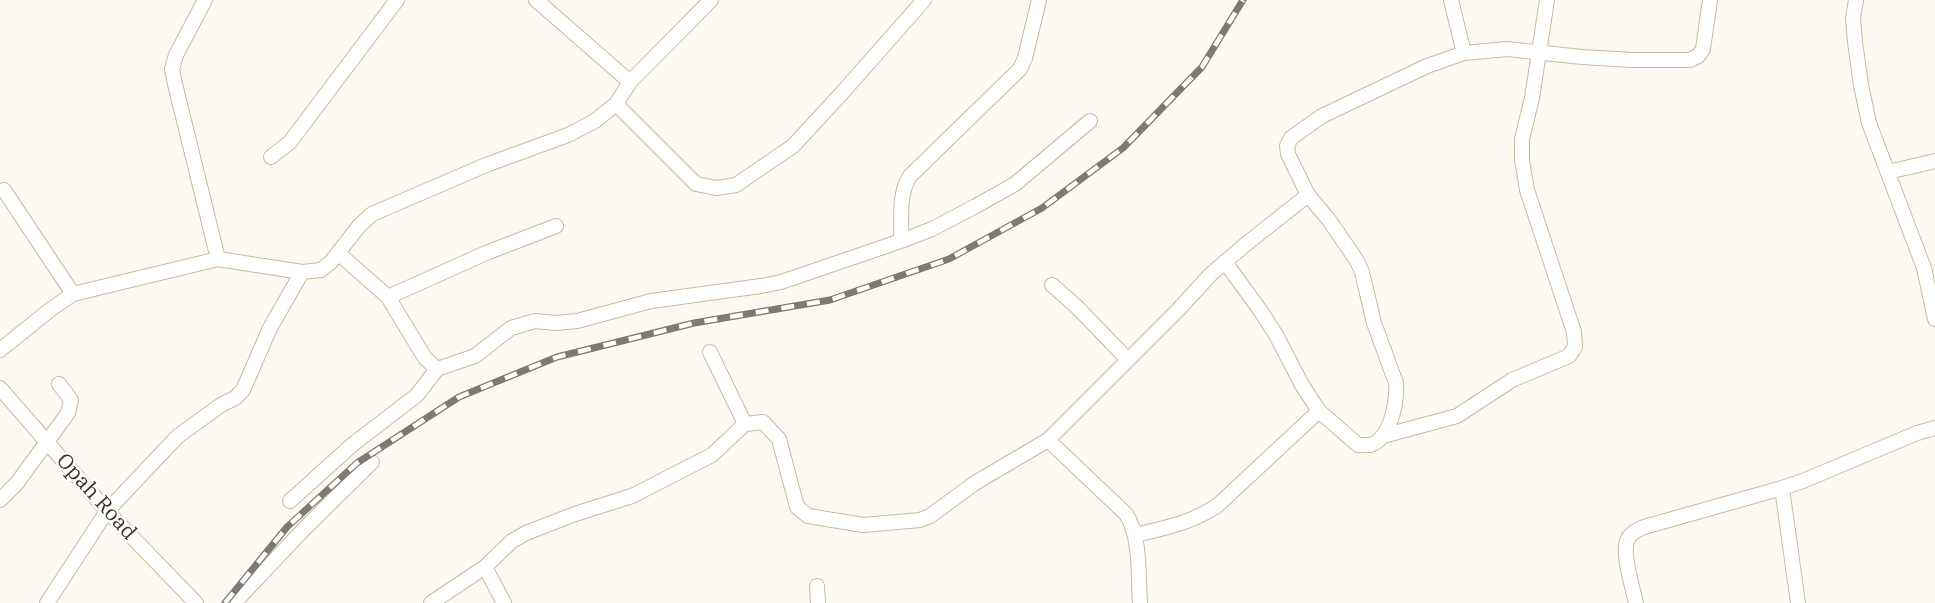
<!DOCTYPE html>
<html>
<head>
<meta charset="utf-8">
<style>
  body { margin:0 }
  canvas { display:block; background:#fcf9f3 }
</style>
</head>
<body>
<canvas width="1935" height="603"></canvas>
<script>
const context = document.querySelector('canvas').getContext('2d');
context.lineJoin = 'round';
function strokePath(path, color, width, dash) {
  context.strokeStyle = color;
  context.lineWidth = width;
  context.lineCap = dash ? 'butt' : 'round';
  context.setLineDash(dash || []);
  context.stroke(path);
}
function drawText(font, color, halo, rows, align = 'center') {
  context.font = font + ' "IBM Plex Serif",serif';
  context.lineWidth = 5;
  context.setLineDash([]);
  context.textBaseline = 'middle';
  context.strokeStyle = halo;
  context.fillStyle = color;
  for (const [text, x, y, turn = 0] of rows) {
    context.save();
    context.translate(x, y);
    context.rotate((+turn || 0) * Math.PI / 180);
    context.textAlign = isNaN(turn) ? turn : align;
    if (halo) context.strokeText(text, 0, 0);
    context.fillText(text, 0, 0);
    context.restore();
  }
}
const street = new Path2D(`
  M536,0l94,82
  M1451,0l13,53
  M1856,0l-3,18 2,24 6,43 8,38 55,145 11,51
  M616,104l80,80 20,4 20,-3 57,-39 49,-53 82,-93
  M271,157l19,-15 107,-142
  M1888,172l47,-11
  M4,190l69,104
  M901,241c1,-21 -3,-47 9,-65l110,-107 5,-11 14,-58
  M338,253l50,44 37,61 12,11 38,-13 36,-28 24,-7 21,2 21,-2 74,-20 110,-15 20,-4 120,-41 31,-12 44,-23 39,-22 75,-63
  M218,259l84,13 19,-2 10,-8 28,-36 13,-12 114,-49 82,-30 27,-14 21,-17 14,-22 81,-82
  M1225,262l35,48 16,25 26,50 17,26 39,34c1,0 11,0 12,0 21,-6 27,-43 26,-62l-22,-60 -12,-51 -5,-11 -28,-41 -21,-25 -20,-41 -1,-8 4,-8 31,-22 105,-50 37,-13 43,-4 75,8 50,3h58l8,-4 5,-7 7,-49
  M1052,285l25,22 51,53
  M388,297l98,-44 70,-27
  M0,350l51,-41 22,-15 145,-35 -43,-175 -3,-15 4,-14 29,-55
  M710,352l35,72
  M0,388l107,123 89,92
  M1383,436l74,-20 55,-36 57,-24 6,-9 -1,-15 -47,-142 -5,-30v-21l10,-41 15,-98
  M1048,440l78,74c15,23 12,62 14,89
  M0,500l17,-17 51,-70 3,-13 -12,-16
  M290,501l62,-56 65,-50 20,-26
  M1135,535c30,-7 57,-12 83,-30l101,-94
  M485,567l19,36
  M817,586l1,17
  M47,603l60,-92 71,-75 43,-31 14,-7 8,-8 27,-62 32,-56
  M234,603l71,-75 67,-66
  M431,603l54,-36 27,-26 14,-8 49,-19 57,-18 80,-41 33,-31 18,-2 16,17 18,68 11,9 55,9 57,-5 10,-4 45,-33 73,-43 130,-130 33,-36 35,-30 62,-49
  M1636,603c-3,-14 -14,-49 -9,-62 3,-8 10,-11 17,-14l138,-39
  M1798,603l-16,-115 21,-7 114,-48 18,-5`);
const rail = new Path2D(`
  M225,603l62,-76 70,-64 102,-66 98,-40 137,-34 136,-23 119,-41 93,-51 81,-60 79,-81 41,-67`);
const streetNames = [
  ["Opah Road",96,497,48]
];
strokePath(street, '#cbb99d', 16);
strokePath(street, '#fff', 14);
strokePath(rail, '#7f7970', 7);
strokePath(rail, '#fff', 4.5, [13]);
drawText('21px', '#3a3227', '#fff', streetNames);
</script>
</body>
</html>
